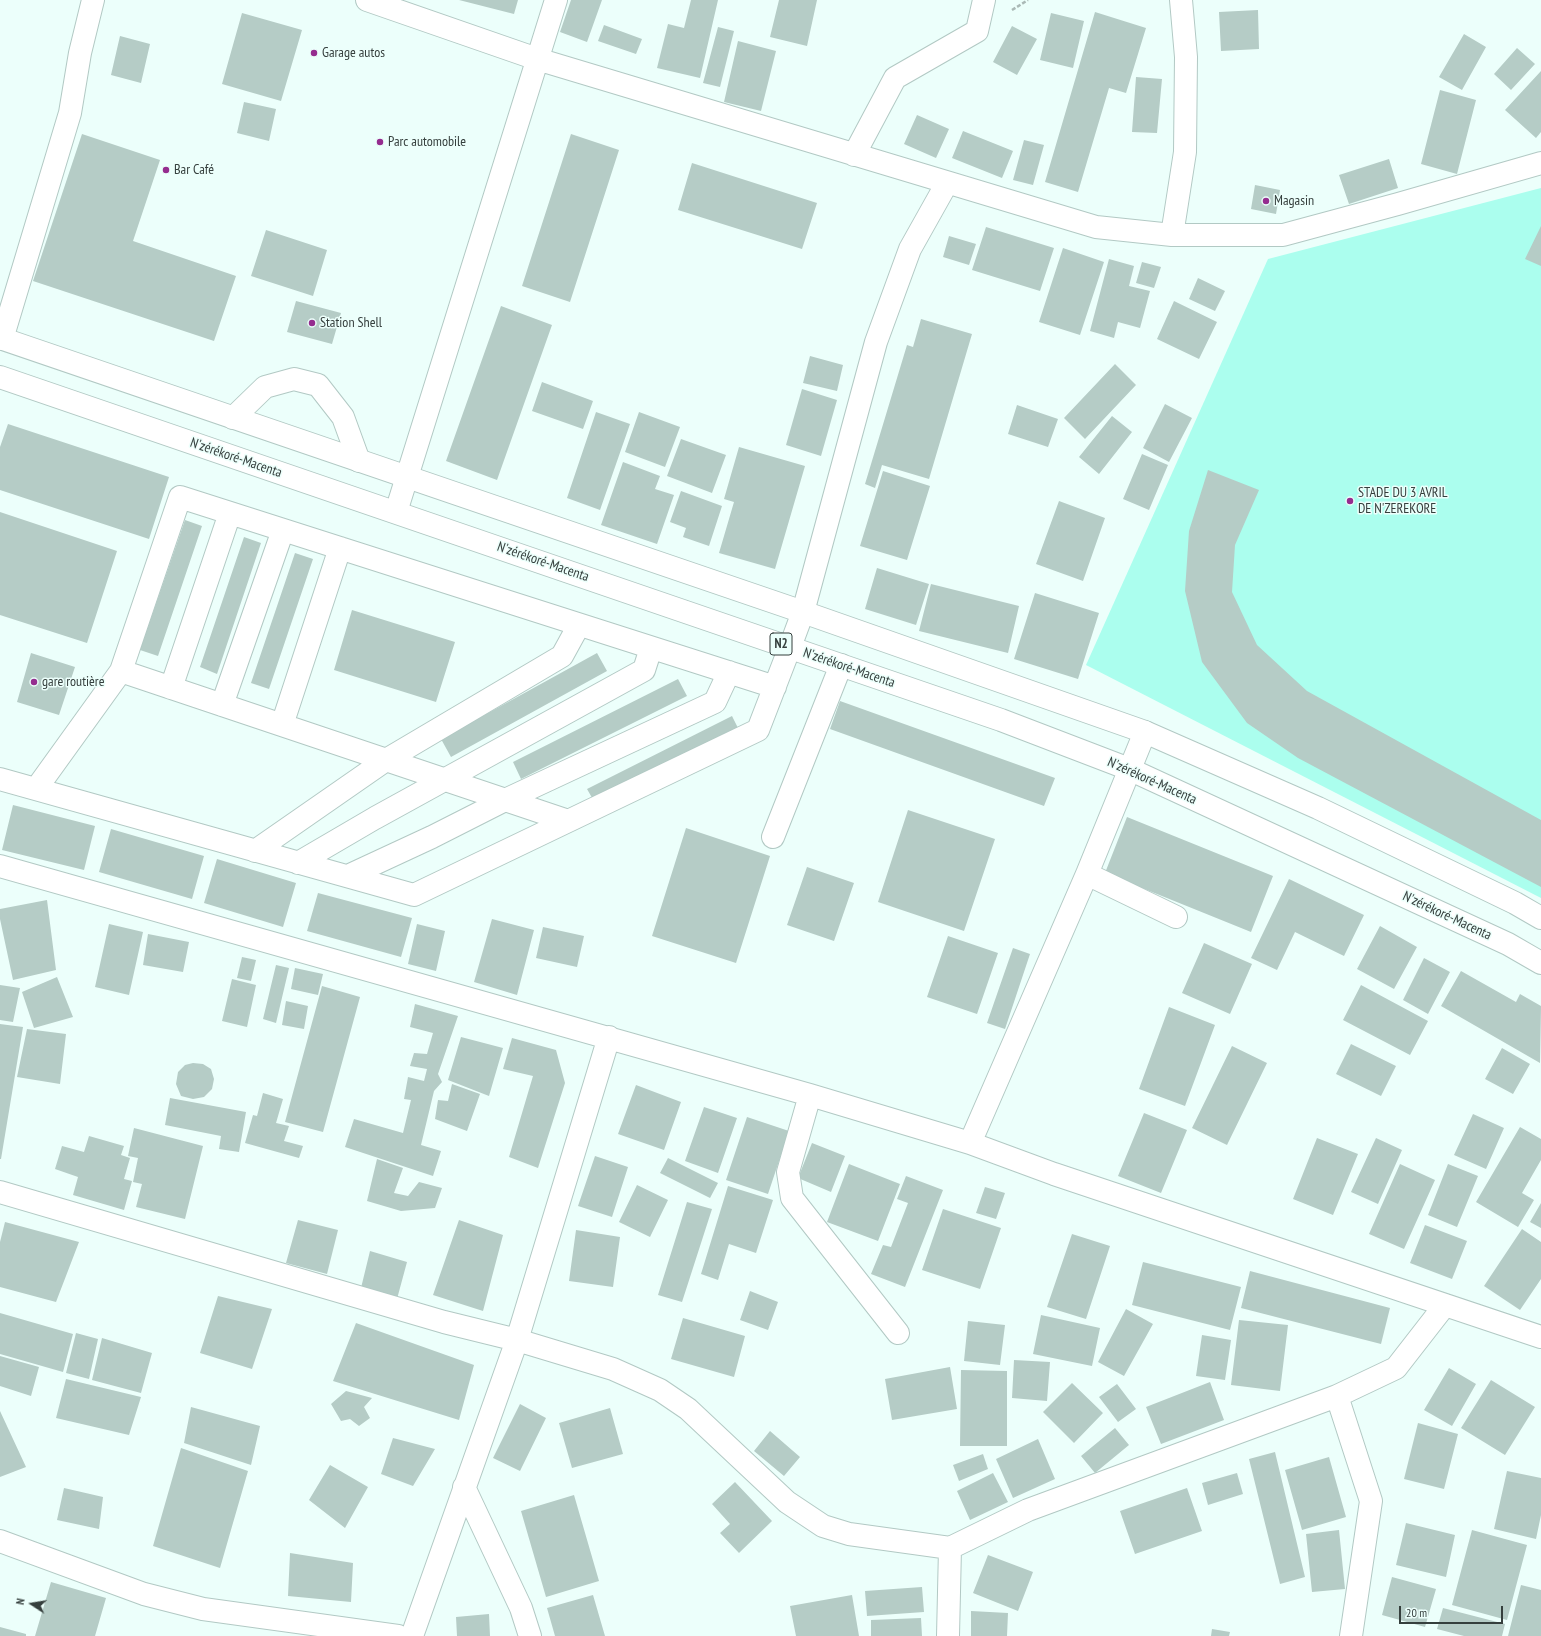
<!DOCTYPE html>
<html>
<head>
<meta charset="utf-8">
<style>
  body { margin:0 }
  #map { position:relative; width:1541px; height:1636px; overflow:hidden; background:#ecfffb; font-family:"PT Sans Narrow",sans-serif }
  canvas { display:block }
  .north { position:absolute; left:12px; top:1584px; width:40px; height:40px; -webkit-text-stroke:3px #ecfffb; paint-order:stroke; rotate:282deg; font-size:11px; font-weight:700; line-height:16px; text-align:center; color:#353f3d }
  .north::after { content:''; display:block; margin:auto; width:14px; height:18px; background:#353f3d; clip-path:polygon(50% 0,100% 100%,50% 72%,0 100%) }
  .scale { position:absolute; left:1399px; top:1606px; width:104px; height:18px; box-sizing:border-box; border:2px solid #353f3d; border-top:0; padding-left:5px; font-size:12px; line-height:14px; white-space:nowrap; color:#353f3d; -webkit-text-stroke:3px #ecfffb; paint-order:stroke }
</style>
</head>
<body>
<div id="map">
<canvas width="1541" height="1636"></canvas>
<div class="north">N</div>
<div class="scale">20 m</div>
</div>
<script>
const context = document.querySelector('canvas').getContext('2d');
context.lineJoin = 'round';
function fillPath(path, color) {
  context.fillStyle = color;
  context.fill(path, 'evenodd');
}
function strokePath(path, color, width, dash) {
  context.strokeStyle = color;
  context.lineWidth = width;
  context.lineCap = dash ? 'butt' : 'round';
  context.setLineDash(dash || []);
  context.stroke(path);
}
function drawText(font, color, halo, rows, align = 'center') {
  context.font = font + ' "PT Sans Narrow",sans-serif';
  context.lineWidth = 3;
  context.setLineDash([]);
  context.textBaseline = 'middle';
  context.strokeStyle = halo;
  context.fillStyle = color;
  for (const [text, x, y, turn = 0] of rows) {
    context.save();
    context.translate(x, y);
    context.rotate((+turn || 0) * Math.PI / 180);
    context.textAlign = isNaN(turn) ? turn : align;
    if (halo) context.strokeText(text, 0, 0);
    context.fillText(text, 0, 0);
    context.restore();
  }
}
const green = new Path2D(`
  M1541,188v710l-455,-233 182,-406z`);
const building = new Path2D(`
  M459,0h59l-4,14z
  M571,0h31l-15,42 -27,-10z
  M691,0h27l-18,78 -43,-10 11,-44 16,4z
  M779,0h38l-10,46 -37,-9z
  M1258,10l1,39 -38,2 -2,-39z
  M1095,12l51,16 -20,65 -17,-5 -31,104 -33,-10z
  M242,13l60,17 -21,71 -59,-17z
  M1051,13l33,8 -11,47 -33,-8z
  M604,25l38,14 -6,15 -38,-13z
  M1012,26l25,13 -20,36 -24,-13z
  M718,27l16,4 -14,56 -17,-4z
  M1464,34l22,13 -24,43 -23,-13z
  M120,36l30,8 -9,39 -30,-8z
  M738,41l38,10 -15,60 -37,-9z
  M1517,48l18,16 -24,26 -17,-16z
  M1541,71v61l-5,6 -31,-28z
  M1136,77l26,2 -5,54 -25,-1z
  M1440,90l36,10 -19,74 -36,-10z
  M244,102l32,7 -7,32 -32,-8z
  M917,115l32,14 -13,29 -32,-14z
  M963,131l50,20 -11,27 -50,-20z
  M82,134l78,26 -27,81 103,35 -22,65 -181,-60z
  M571,134l48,16 -49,152 -48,-16z
  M1024,140l20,5 -11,40 -20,-5z
  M1389,159l9,29 -49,16 -10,-29z
  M692,163l125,40 -15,46 -124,-39z
  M1255,185l25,5 -4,24 -25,-5z
  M1541,226v40l-16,-7z
  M986,227l68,21 -14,43 -68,-21z
  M266,230l61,20 -14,46 -62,-20z
  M949,236l27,8 -7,21 -26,-8z
  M1063,248l41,14 -24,73 -41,-13z
  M1109,259l25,7 -5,20 21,5 -10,37 -22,-6 -4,16 -24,-7z
  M1142,262l19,5 -7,21 -18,-5z
  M1198,278l27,13 -10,20 -26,-12z
  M296,301l45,12 -9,31 -45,-12z
  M1174,301l43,21 -18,37 -42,-20z
  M501,306l51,19 -55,155 -51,-19z
  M921,319l51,15 -43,145 -47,-14 -7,23 -10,-4 42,-139 6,2z
  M810,356l33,9 -6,26 -34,-8z
  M1115,364l21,21 -51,54 -21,-21z
  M542,382l51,19 -10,28 -51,-18z
  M802,389l35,11 -16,56 -35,-11z
  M1165,404l27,14 -23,44 -26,-14z
  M1017,405l41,14 -10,28 -40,-13z
  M596,412l34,12 -30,86 -33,-12z
  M639,412l41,15 -15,40 -40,-15z
  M1112,416l20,16 -33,42 -20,-17z
  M8,424l161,53 -20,62 -149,-49v-43z
  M681,439l45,16 -14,38 -45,-17z
  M739,447l66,19 -30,103 -56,-16 15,-51 -10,-3z
  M1142,454l26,11 -19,45 -26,-11z
  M623,462l37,14 -5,13 19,6 -17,49 -56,-19z
  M1208,470l51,20 -24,55 -3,47 25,53 50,46 234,129v67l-243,-129 -51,-35 -45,-61 -17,-71 4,-60z
  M883,471l47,15 -23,74 -47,-14z
  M681,491l41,15 -13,40 -26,-9 3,-9 -16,-6z
  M1059,501l46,17 -22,63 -47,-17z
  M0,512l117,39 -30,92 -87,-28z
  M185,520l17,6 -44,130 -18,-6z
  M244,537l17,6 -44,131 -17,-7z
  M295,553l18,6 -44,130 -18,-6z
  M877,568l52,16 -13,41 -51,-16z
  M931,584l88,22 -11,47 -89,-22z
  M1035,593l64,20 -21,66 -64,-20z
  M352,610l103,32 -19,60 -102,-32z
  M31,653l44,14 -16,48 -42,-13z
  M597,653l10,18 -156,86 -10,-18z
  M678,679l9,17 -166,83 -8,-17z
  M840,701l215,77 -11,28 -214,-77z
  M732,716l7,14 -144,73 -8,-14z
  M13,805l82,21 -11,44 -82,-20z
  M908,810l87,29 -31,92 -86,-29z
  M1127,817l146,59 -22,56 -146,-59z
  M686,828l84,28 -34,107 -84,-27z
  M111,829l93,27 -12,43 -93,-27z
  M217,859l79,24 -13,44 -79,-24z
  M807,867l47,16 -20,58 -47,-16z
  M1289,879l75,36 -20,41 -49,-24 -18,38 -26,-12z
  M318,893l94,25 -11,39 -94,-26z
  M47,900l9,70 -43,10 -13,-61v-10z
  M492,919l42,11 -17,65 -43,-13z
  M109,924l34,8 -14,63 -34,-8z
  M417,924l28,7 -9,40 -28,-7z
  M1380,926l37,21 -23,42 -37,-20z
  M543,927l41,9 -7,31 -41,-9z
  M148,934l41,8 -6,30 -40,-7z
  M948,936l50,17 -21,61 -50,-17z
  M1204,943l48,21 -22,50 -48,-21z
  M1013,948l17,6 -25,75 -18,-6z
  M242,957l14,3 -5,21 -14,-3z
  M1424,958l26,14 -22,42 -25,-14z
  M276,965l13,3 -13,55 -13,-4z
  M295,968l28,6 -5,21 -27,-6z
  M1461,971l55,31 4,-8 21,12 -1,57 -99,-57z
  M57,977l16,40 -39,11 -12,-36z
  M232,979l24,6 -9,42 -25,-6z
  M0,985l20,3 -7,34 -13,-2z
  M1361,985l67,36 -18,34 -67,-35z
  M322,986l38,11 -37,135 -38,-10z
  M286,1001l22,5 -4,23 -22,-4z
  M415,1004l43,12 -20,58 4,8 -8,9 -13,54 20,6 -8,25 -88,-29 9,-28 49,14 8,-33 -7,-1 4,-22 16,4 3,-12 -17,-3 4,-13 13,1 6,-21 -23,-6z
  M1169,1007l46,18 -30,81 -46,-17z
  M0,1024l23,3 -22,132h-1z
  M27,1029l39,5 -6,50 -43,-7z
  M461,1037l42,11 -14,48 -41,-16z
  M512,1038l44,12 9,33 -27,85 -29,-11 24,-81 -30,-7z
  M1351,1044l45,22 -15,30 -45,-22z
  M1232,1046l35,17 -40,82 -35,-17z
  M1502,1048l28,16 -17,30 -28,-15z
  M193,1063l10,1 8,5 3,10 -2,10 -8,8 -11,2 -12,-3 -5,-12 2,-12 7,-7z
  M452,1084l28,10 -13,37 -32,-12 3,-19 10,1z
  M636,1085l45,17 -17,48 -46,-16z
  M263,1093l20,6 -7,24 13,3 -5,15 19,5 -4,12 -54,-15 8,-28 4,1z
  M170,1098l76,14 -7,40 -20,-3 2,-13 -56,-11z
  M704,1107l33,11 -19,55 -33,-12z
  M1144,1113l43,17 -26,63 -43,-17z
  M1473,1114l31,14 -18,41 -32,-14z
  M747,1117l42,14 -21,63 -42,-14z
  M1520,1127l21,12v21l-19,33 12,7 -16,27 -42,-25z
  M134,1128l69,18 -18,73 -49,-12 6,-23 -9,-2 5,-24 -10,-2z
  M89,1136l35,10 -3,9 9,3 -6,21 8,2 -8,29 -51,-15 5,-18 -23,-8 7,-23 22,6z
  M1317,1138l41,16 -25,61 -40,-16z
  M1376,1138l26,12 -24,54 -27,-12z
  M812,1143l33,13 -14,36 -33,-14z
  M595,1156l33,11 -16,50 -34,-11z
  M668,1158l50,25 -8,15 -50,-25z
  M377,1159l26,9 -9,25 14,3 11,-14 23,6 -7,20 -34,3 -34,-10z
  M849,1164l51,20 -22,57 -51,-19z
  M1400,1164l35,16 -31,69 -35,-15z
  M1448,1164l30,12 -21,51 -29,-12z
  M906,1176l37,14 -38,97 -34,-13 12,-29 8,2 17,-44 -11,-4z
  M637,1185l31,15 -18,37 -31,-15z
  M728,1186l45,14 -17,53 -27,-9 -11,36 -17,-6z
  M985,1187l20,6 -9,26 -20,-6z
  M687,1202l25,7 -30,93 -24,-7z
  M1541,1203v25l-11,-6z
  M943,1209l58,19 -21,61 -58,-19z
  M298,1220l40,10 -11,44 -41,-11z
  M459,1220l44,15 -20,76 -50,-16z
  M5,1222l74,20 -23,60 -56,-15v-45z
  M1425,1225l42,16 -15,38 -42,-16z
  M1522,1229l19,13v37l-21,31 -36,-24z
  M576,1230l44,7 -7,50 -44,-6z
  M1072,1234l38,12 -24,73 -39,-12z
  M370,1251l37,11 -10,37 -36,-11z
  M1143,1262l98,25 -11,43 -98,-25z
  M1250,1271l140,37 -9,36 -140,-36z
  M750,1291l28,11 -10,28 -28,-10z
  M218,1296l54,13 -20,60 -52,-16z
  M1126,1309l27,15 -29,52 -26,-14z
  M0,1313l73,21 -10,38 -63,-18z
  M1041,1315l59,13 -8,38 -59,-12z
  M683,1318l62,18 -11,41 -63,-18z
  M1239,1320l49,5 -8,66 -49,-6z
  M968,1321l37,4 -5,40 -36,-4z
  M356,1323l118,42 -15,55 -126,-39z
  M76,1333l22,6 -9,40 -23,-6z
  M1202,1335l29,5 -6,40 -29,-4z
  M102,1338l50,15 -11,40 -49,-13z
  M0,1356l39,11 -8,29 -31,-10z
  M1014,1360l36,2 -3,39 -35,-3z
  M950,1367l7,42 -65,11 -7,-41z
  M1449,1368l27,16 -24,42 -28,-16z
  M961,1370l46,1v75h-47z
  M66,1379l75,18 -12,38 -73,-17z
  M1491,1380l44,27 -30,48 -44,-27z
  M1210,1382l14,38 -63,24 -15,-37z
  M1072,1383l31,30 -29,30 -31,-31z
  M1117,1384l19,25 -18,13 -19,-25z
  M346,1391l26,7 -8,9 6,11 -11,8 -9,-7 -9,2 -10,-17z
  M520,1404l26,14 -26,53 -27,-13z
  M191,1407l69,19 -9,39 -67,-22z
  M610,1408l13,46 -51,14 -13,-45z
  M0,1411l26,56 -26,10z
  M1418,1423l40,11 -14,55 -40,-10z
  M1115,1428l14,17 -34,28 -14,-17z
  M770,1431l30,26 -16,19 -30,-25z
  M393,1438l42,11 -22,37 -32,-12z
  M1038,1439l17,40 -42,19 -17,-39z
  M181,1448l67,23 -28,97 -67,-22z
  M1275,1452l30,125 -25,7 -31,-125z
  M983,1454l5,15 -29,12 -6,-16z
  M1329,1457l17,60 -44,13 -17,-60z
  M330,1465l38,22 -23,41 -36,-28z
  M1507,1471l34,7v37l-5,24 -42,-10z
  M993,1473l15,29 -38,18 -13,-29z
  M1237,1473l6,21 -35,11 -6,-22z
  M735,1482l37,39 -33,32 -19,-20 10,-9 -18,-20z
  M64,1488l39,9 -4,32 -42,-9z
  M1187,1488l15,43 -67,23 -15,-43z
  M574,1495l25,86 -53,16 -25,-86z
  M1406,1523l49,12 -9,42 -50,-12z
  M1339,1530l6,59 -33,3 -6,-58z
  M1472,1530l55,15 -20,75 -55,-15z
  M290,1553l63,10 -2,39 -63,-6z
  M988,1555l45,17 -15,39 -45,-18z
  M1392,1577l44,12 -11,38 -43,-12z
  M51,1582l55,16 -11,38h-60z
  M1521,1585l20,5v46h-33z
  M922,1587l2,25 -57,4 -2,-25z
  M593,1595l12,41h-50l-8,-28z
  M852,1595l7,41h-63l-6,-30z
  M1443,1608l62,16 -3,12h-38l-27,-7z
  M971,1611l37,2 -1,23h-36z
  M489,1614l1,22h-33l-1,-19z
  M921,1618l1,18h-51v-16z
  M0,1627l26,7v2h-26z
  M1212,1629l18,3 -1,4h-18z`);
const path = new Path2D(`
  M1012,10l16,-10`);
const minor = new Path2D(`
  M367,0l170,59 559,168 76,8h111l115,-31 143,-41
  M854,155l41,-77 82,-47 7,-31
  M1172,235l13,-83 1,-95 -5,-57
  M2,339l68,-226 10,-60 13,-53
  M233,418l32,-31 29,-8 24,6 25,32 16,44
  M396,512l160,-512
  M121,671l59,-174 595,190
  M171,688l59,-175
  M222,705l61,-175
  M282,725l58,-177
  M0,779l414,116 344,-165 32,-83 13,-35 73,-270 34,-93 37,-66
  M36,789l85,-118 447,150
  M773,837l68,-172
  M255,851l131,-91 176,-104 17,-31
  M298,863l77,-45 269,-148 7,-22
  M0,866l810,229 160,48 84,31 487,163
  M1087,874l89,43
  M348,876l84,-39 73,-37 210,-98 14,-30
  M810,1095l-22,77 4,26 106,135
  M970,1143l117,-269 58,-142
  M0,1192l444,130 73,18 96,29 47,21 28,19 99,93 36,24 26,8 101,14 78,-38 309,-114 59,-28 49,-63
  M1337,1396l34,105 -20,135
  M464,1487l57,121 9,28
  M0,1541l144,53 59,15 195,27
  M412,1636l105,-296 92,-303
  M948,1636l2,-88`);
const highway = new Path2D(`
  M0,338l803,274 342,120 173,76 197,95 26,15
  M0,377l1001,343 128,49 379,175 33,19`);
const markers = [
  [314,53,4,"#952c8f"],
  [380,142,4,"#952c8f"],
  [166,170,4,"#952c8f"],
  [1266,201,4,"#952c8f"],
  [312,323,4,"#952c8f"],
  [1350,501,4,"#952c8f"],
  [34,682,4,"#952c8f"]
];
const shields = [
  [781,644,22]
];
const shieldNames = [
  ["N2",781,644]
];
const poiNames = [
  ["Garage autos",322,53],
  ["Parc automobile",388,142],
  ["Bar Café",174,170],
  ["Magasin",1274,201],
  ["Station Shell",320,323],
  ["STADE DU 3 AVRIL",1358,493],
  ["DE N'ZEREKORE",1358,509],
  ["gare routière",42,682]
];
const streetNames = [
  ["N'zérékoré-Macenta",236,458,19],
  ["N'zérékoré-Macenta",543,562,19],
  ["N'zérékoré-Macenta",849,668,19],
  ["N'zérékoré-Macenta",1152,781,24],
  ["N'zérékoré-Macenta",1447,916,25]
];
fillPath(green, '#abfeee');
fillPath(building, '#b5ccc6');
strokePath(minor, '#b2c9c4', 24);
strokePath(highway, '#b2c9c4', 24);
strokePath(path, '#aab9b6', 2.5, [4, 2]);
strokePath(minor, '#fff', 22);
strokePath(highway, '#fff', 22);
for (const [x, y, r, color] of markers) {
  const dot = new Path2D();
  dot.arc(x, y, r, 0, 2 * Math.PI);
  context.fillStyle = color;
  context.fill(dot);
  strokePath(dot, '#ecfffb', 1.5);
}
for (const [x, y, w] of shields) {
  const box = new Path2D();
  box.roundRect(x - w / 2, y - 11, w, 22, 3);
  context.fillStyle = '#ecfffb';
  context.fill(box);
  strokePath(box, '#353f3d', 1);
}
drawText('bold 13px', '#353f3d', null, shieldNames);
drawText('14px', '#353f3d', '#ecfffb', poiNames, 'left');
drawText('14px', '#353f3d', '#ecfffb', streetNames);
</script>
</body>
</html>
